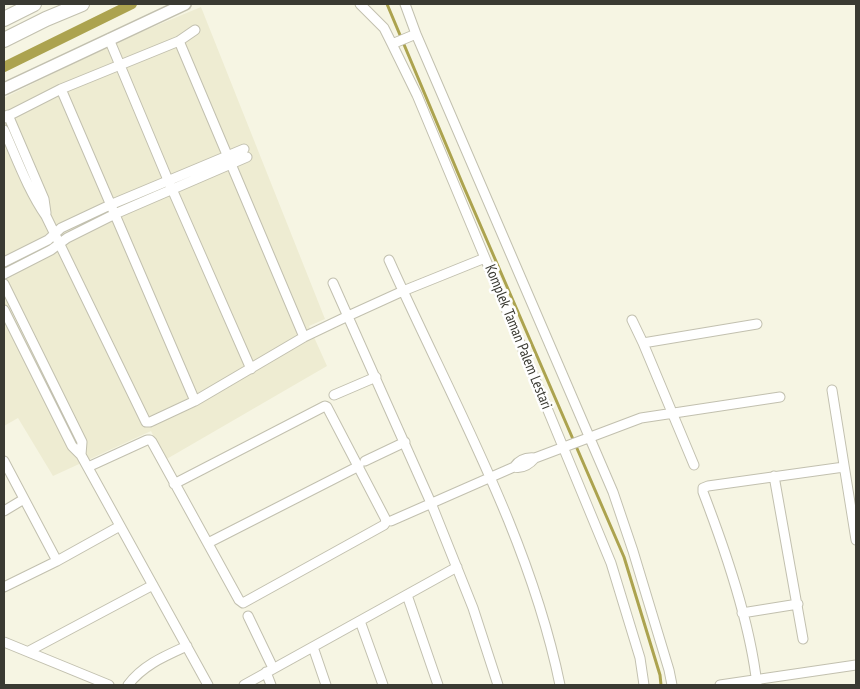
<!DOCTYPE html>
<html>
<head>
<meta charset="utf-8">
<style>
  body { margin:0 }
  #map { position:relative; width:860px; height:689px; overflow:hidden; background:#f6f5e3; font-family:"PT Sans Narrow",sans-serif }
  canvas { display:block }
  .frame { position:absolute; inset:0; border:5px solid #3a3a32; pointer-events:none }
</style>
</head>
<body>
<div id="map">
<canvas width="860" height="689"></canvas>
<div class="frame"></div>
</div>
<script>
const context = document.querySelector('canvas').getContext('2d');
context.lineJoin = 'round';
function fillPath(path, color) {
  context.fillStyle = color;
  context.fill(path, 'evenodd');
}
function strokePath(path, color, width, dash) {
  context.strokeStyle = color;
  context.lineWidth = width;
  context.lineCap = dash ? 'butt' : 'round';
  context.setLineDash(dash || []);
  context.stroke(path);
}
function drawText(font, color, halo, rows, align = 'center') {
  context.font = font + ' "PT Sans Narrow",sans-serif';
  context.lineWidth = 5;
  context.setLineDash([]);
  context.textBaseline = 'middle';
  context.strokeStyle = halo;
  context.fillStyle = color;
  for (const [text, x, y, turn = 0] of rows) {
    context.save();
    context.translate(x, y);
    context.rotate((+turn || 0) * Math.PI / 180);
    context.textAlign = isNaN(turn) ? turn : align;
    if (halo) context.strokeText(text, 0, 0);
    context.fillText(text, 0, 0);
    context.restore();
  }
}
const built = new Path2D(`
  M201,7l124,312 -16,7 18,40 -162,94 -14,-29 -98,45 -35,-58 -14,8v-328l108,-54z`);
const stream = new Path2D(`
  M387,4l76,181 161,372 36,118 1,10`);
const canal = new Path2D(`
  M4,67l128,-63`);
const minor = new Path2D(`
  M360,4l24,24 8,16 25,51 68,163 126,305 29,95 4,27
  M405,4l11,30 197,458 20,59 36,119 3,15
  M109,39l59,141 83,189
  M179,41l125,296
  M392,44l24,-10
  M61,89l134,312
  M8,115l36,84 2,14
  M4,118l57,-29 118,-48 16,-11
  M4,130c13,29 24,60 42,86l100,206h4l45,-21 109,-64 44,-21 55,-25 82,-33
  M389,260c62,139 140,274 171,425
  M4,262l44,-22 13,-12 49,-23 134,-56
  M4,274l47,-24 16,-12 48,-24 132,-57
  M333,283l98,220 42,105 25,77
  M4,284l78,158 -1,13
  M4,310l68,136 9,9 127,230
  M632,320l11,23 51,122
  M643,343l114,-19
  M832,390l24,150
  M334,395l42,-18
  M4,461l53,100
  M365,461l40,-19
  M88,467l59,-27h3l2,2 87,158 4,3 141,-78 2,-3 -1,-4 -58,-111 -2,-1 -151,78
  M514,467c5,-7 12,-10 21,-9l106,-40 139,-21
  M774,476l29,163
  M4,511l20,-12
  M391,521l123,-54c9,2 15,-2 21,-9
  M208,543l151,-77
  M4,587l53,-26 63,-35
  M407,595l31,90
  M742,613l56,-9
  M248,616l25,52
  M360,621l23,64
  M4,642l105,43
  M313,647l13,38
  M29,651l124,-66
  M266,672l5,13
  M128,685c15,-20 37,-29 59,-39
  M244,685l213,-118
  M720,685l136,-20
  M757,685c-7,-63 -31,-133 -54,-193v-4l5,-2 136,-19`);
const major = new Path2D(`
  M4,89l181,-85`);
const highway = new Path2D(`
  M4,19l30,-15
  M4,40l42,-21 36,-15`);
const streetNames = [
  ["Komplek Taman Palem Lestari",518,337,68]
];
fillPath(built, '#eeecd2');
strokePath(stream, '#aca34f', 3);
strokePath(canal, '#aca34f', 10);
strokePath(minor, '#c2c0af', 11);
strokePath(major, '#c2c0af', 14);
strokePath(highway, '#c2c0af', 16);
strokePath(minor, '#fff', 9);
strokePath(major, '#fff', 11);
strokePath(highway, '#fff', 14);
drawText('15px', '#3a3a32', '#fff', streetNames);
</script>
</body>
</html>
